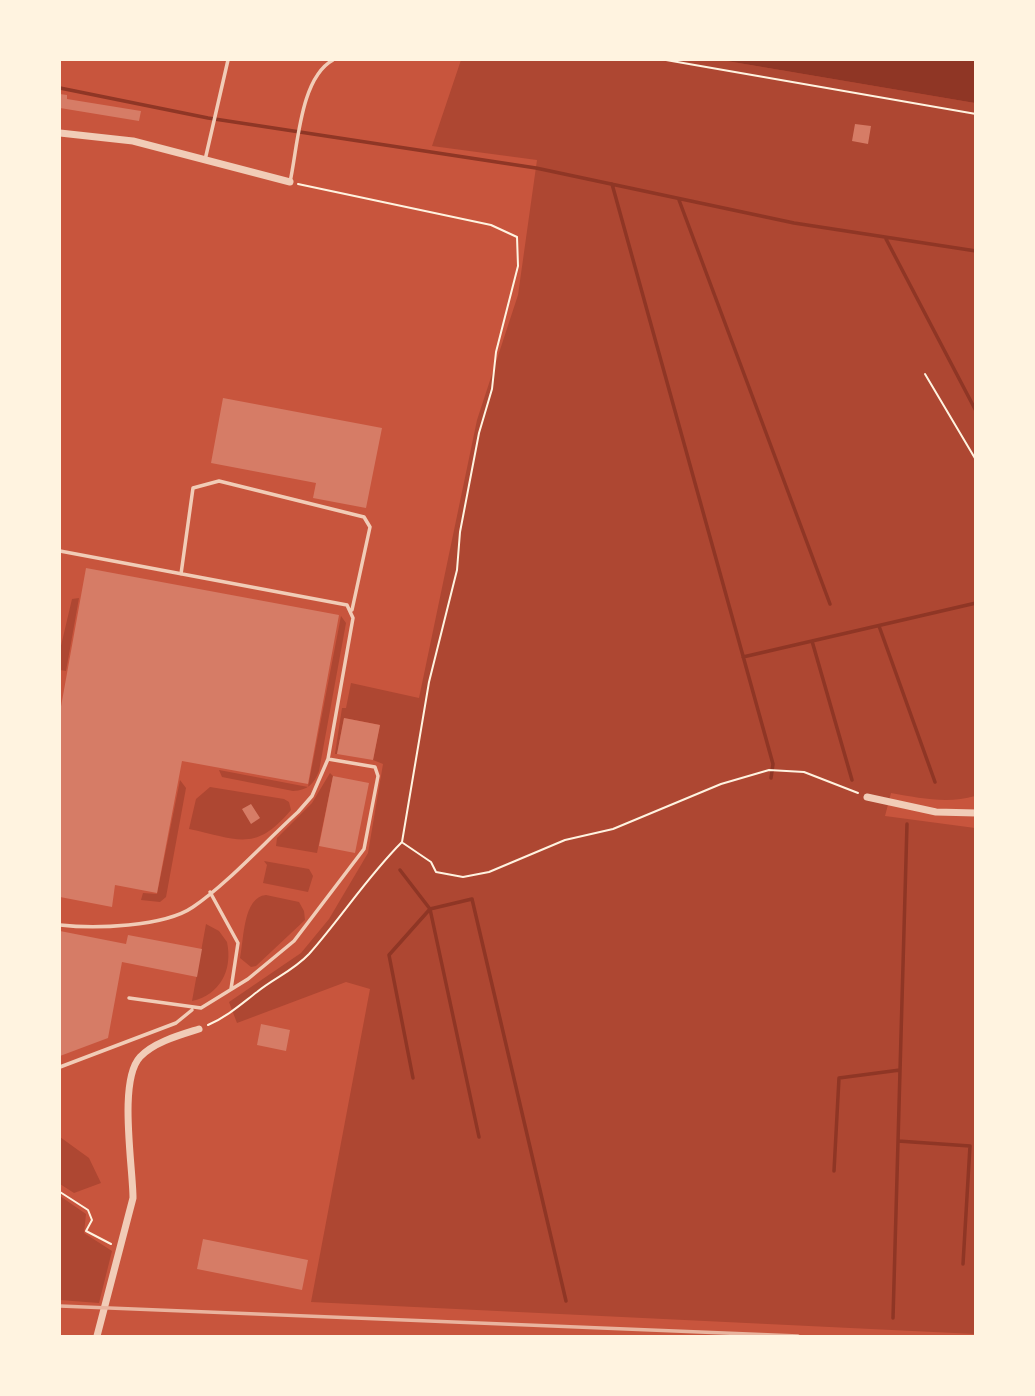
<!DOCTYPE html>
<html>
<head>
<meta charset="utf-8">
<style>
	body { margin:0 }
	#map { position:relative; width:1035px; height:1396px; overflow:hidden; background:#c8553d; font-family:"Archivo Narrow",sans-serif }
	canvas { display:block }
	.frame { position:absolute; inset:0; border:61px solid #fff3e0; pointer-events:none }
</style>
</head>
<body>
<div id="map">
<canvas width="1035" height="1396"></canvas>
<div class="frame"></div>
</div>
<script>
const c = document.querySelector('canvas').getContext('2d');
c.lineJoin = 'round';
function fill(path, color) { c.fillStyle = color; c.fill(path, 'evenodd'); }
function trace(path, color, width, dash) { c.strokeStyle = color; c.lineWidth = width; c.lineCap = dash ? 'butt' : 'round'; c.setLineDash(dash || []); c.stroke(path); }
fill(new Path2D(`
	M461,60H721L975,103V796C948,804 919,798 891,793L885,816L975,828V1334L311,1302L370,989L346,982L237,1023L229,1002L301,953L329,919L368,853L383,764L373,760L380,725L344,718L337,754H335L342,708H346L351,683L419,698L477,420L518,295L537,160L432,146Z
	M79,598L66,671L60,670V650L72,599Z
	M341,616L346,623L319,771C314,784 308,790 293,791L222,777L219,770L308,787Z
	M330,773L333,776L317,853L276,846L277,838L312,803Z
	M180,780L186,788L166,897L160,902L141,900L143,893L157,894Z
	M210,787L284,799L289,802L291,810C255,853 238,839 189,829L196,799Z
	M264,861L309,869L313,876L308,892L263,883L267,865Z
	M266,895L299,902L304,911L305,920L256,966L251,967L240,958C244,939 243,897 266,895Z
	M206,924L219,931L227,942C233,970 220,995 192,1001Z
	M60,1137L89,1158L101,1183L74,1193L60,1184Z
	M60,1196L86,1214L84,1233L112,1251L99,1303L60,1300Z`), '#ae4732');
fill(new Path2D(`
	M721,60H975V103Z`), '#8f3625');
trace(new Path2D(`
	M60,88L208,118L536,168L794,223L976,251
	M612,184L773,764L771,778
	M679,200L830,604
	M886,239L976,411
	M879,626L935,782
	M812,641L852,780
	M743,657L976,603
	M400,870L430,909L472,899L566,1301
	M430,909L479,1137
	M413,1078L389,955L430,909
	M898,1141L970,1146L963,1264
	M834,1171L839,1078L900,1070
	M893,1318L907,824`), '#8f3625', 3.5);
fill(new Path2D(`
	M60,94L67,95V99L141,111L139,121L60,108Z
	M855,124L871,126L868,144L852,141Z
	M223,398L382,428L366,508L313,498L316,483L211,463Z
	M86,568L339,615L308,784L182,761L157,893L115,885L112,907L60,897V712Z
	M344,718L380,725L373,760L337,754Z
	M333,776L369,783L355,853L319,846Z
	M251,804L260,818L251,824L242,809Z
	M60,931L126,944L128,935L202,949L197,977L122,962L108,1038L60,1056Z
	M261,1024L290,1030L286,1051L257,1045Z
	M203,1239L308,1260L302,1290L197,1269Z`), '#d67c66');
trace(new Path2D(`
	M666,60L976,114
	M925,374L976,460
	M403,843L431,862L436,872L463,877L489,872L565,840L613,829L721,784L769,770L804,772L858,793
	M208,1025C228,1016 240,1005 257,992C274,978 293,971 309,954C341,918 367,877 402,842L429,682L457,570L460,532L479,433L492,389L496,352L518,266L517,237L491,225L298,184
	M60,1192L88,1210L92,1220L86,1231L111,1244`), '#fff3e0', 2);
trace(new Path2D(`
	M205,160L228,60
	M290,182C298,146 300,78 333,60
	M60,551L347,605L353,618L328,759L375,767L378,776L364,849L294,941L248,979L201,1008L129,998
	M181,574L193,488L219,481L364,517L370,527L352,610
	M210,892L238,943L231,989
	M60,925C94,929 164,927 193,907C227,884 266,841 298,812L312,796L328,759
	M60,1067L176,1023L192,1010`), '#f1ccb7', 3.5);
trace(new Path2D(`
	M60,133L133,141L290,182
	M867,797L936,812L976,813
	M97,1336L133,1198C133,1167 118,1081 140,1057C154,1042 180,1035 199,1029`), '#f1ccb7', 7);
trace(new Path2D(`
	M60,1306L798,1336`), '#e9b49f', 3.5);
</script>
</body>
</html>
